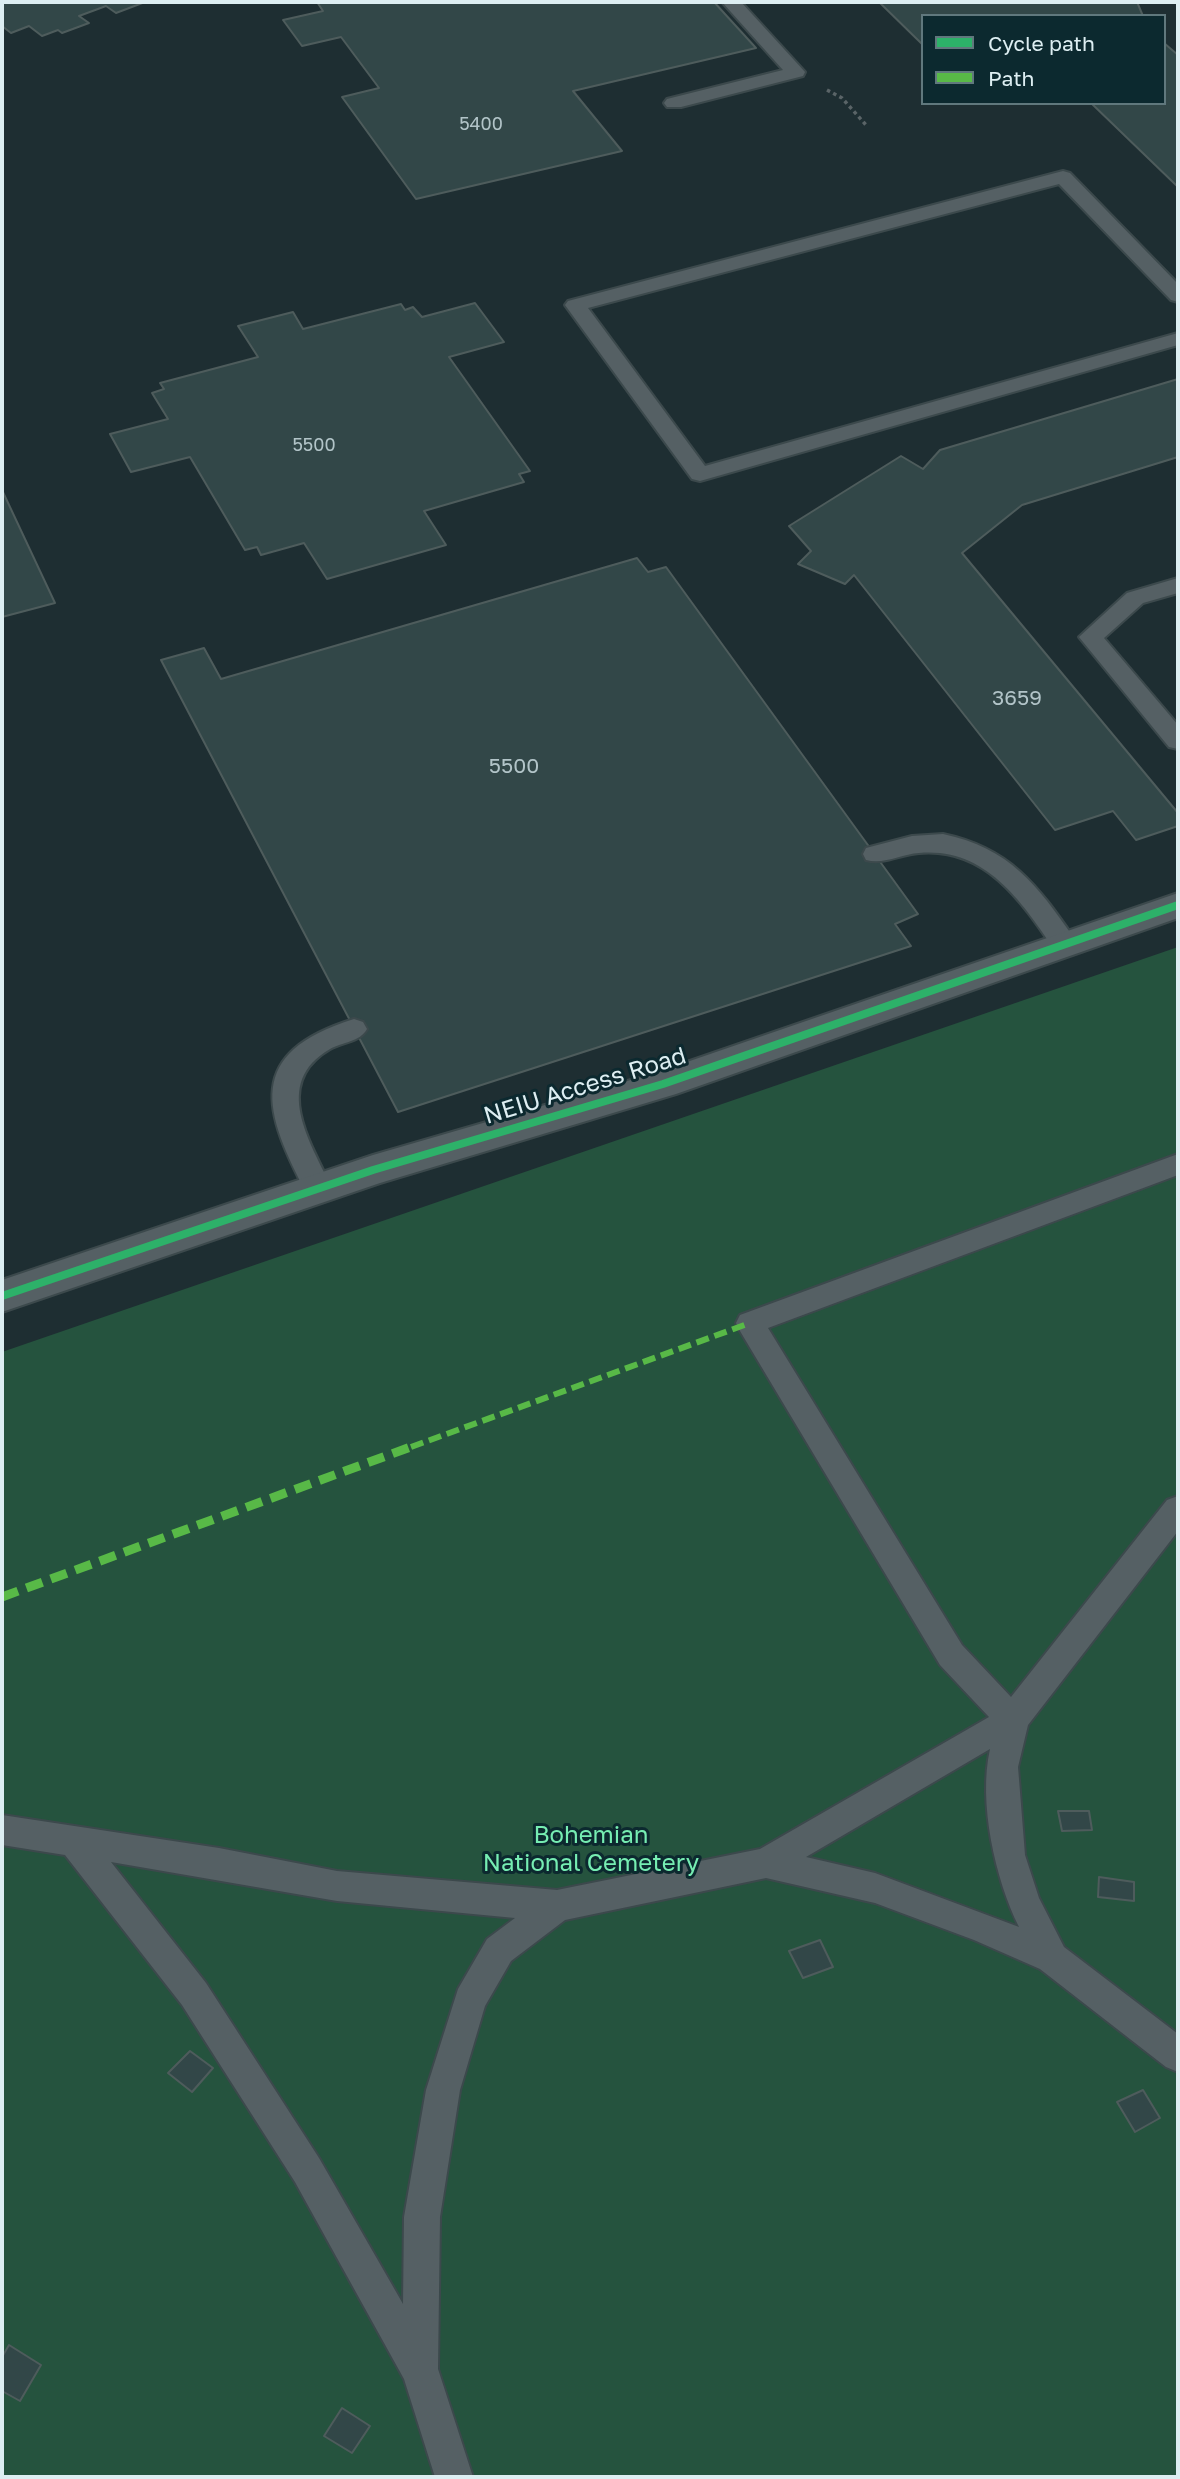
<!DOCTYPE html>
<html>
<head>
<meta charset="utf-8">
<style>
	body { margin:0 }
	#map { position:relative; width:1180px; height:2479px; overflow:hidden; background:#1e2e32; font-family:"Golos Text",sans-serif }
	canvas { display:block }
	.frame { position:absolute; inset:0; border:4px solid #ddeef2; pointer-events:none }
	.legend { position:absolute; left:921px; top:14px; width:245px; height:91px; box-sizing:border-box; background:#0c292f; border:2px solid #60787d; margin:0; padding:9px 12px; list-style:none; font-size:21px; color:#ddeef2 }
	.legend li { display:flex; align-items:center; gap:14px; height:35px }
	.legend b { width:35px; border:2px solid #60787d }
</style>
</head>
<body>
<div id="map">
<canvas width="1180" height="2479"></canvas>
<div class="frame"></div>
<ul class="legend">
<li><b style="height:9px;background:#2db169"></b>Cycle path</li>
<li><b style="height:9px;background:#58b947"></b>Path</li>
</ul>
</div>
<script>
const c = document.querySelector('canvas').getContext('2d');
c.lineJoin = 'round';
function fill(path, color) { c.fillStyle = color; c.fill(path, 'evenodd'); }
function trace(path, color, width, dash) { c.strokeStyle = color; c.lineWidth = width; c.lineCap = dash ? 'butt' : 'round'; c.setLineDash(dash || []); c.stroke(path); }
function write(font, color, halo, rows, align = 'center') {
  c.font = font + ' "Golos Text",sans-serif'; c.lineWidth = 6; c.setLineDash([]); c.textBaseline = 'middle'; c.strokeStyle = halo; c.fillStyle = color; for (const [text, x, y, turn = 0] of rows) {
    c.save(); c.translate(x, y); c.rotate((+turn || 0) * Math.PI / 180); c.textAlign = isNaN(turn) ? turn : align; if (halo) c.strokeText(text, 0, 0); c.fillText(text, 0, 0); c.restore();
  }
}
fill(new Path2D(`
	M1178,947V2477H2V1352Z`), '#25533e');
const building = new Path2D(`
	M2,2H145L116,13L106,6L79,16L89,23L62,33L58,30L42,36L29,26L11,33L2,26Z
	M317,2H714L756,48L573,91L622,151L416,199L342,97L379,88L341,37L302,46L283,20L323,11Z
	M879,2H1137L1143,16H923V45Z
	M1164,43L1178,55V187L1091,103H1164Z
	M475,303L504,342L449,357L530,471L519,474L524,482L424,511L446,545L327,579L304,543L261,555L257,547L245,550L190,457L131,472L110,434L168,419L152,393L164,389L160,383L258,357L238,326L293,312L303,329L401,304L405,310L413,307L422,317Z
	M1178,379V457L1022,505L962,553L1178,813V826L1136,840L1113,811L1055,830L854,575L845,584L798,564L811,551L789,526L901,456L923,469L940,450Z
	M2,490L55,603L2,617Z
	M637,558L648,572L666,567L918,914L895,924L911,946L398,1112L161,660L204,648L221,679Z
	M1058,1811H1089L1092,1830L1062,1831Z
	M1099,1877L1134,1882V1901L1098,1897Z
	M820,1940L833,1967L803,1978L789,1951Z
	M190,2051L213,2068L192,2092L168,2073Z
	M1143,2090L1160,2118L1135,2132L1117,2102Z
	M9,2345L41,2365L20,2401L2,2391V2357Z
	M342,2408L370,2426L352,2453L324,2436Z`);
fill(building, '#324748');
trace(building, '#4e5c5c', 2);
const service = new Path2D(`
	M722,2H741L805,72L803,76L681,107H667L664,103L667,99L783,70Z
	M1063,171L1070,173L1178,284V302L1171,300L1059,184L588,308L705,466L1178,333V345L700,481L692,479L565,305L568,301Z
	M1178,578V593L1143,603L1104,638L1178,725V749L1169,747L1079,637L1127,593Z
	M943,834C1010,848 1037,885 1074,938L1078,945L1074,952L1065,954L1056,952C1022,902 986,847 919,853C901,854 884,865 866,860L863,854L866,848L912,836Z
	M354,1019L363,1022L367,1029C360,1042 342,1042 330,1049C271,1083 310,1142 332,1188L328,1196L318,1199L308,1196C263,1111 244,1053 354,1019Z
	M1178,1154V1175L768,1328L962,1645L1011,1697L1167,1500L1178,1496V1531L1028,1725L1018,1767L1025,1855L1039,1898L1064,1947L1178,2034V2072L1166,2067L1040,1969L974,1940L875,1903L766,1878L565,1920L511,1961L485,2006L460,2090L440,2217L438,2369L473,2477H435L404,2379L295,2182L182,2005L65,1855L2,1845V1815L219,1848L337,1871L557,1890L760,1849L989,1717L940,1665L740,1331L736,1323L740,1315ZM990,1749C978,1802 995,1879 1019,1927L875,1873L806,1857ZM111,1862L337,1901L515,1918L487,1939L458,1989L426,2090L404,2217L403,2304L319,2158L206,1983Z`);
const minor = new Path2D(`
	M1178,893V918L676,1094L380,1183L2,1312V1280L373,1155L655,1073Z`);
trace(service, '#3c494c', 4);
trace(minor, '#3c494c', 4);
trace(new Path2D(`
	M827,90L842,98L866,125`), '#5a6467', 3.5, [3.5, 3.5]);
fill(service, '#556064');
fill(minor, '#556064');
trace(new Path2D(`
	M411,1447L750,1323`), '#58b947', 6, [13, 6]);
trace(new Path2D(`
	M2,1597L416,1445`), '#58b947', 9, [17, 9]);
trace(new Path2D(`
	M2,1296L373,1170L663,1084L1178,905`), '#2db169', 8);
write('18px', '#b2c4c8', null, [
	["5400",481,124],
	["5500",314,445]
]);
write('21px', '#b2c4c8', null, [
	["3659",1017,698],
	["5500",514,766]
]);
write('24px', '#ddeef2', '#0c292f', [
	["NEIU Access Road",585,1086,-17]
]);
write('24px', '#76edb2', '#0c292f', [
	["Bohemian",591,1835],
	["National Cemetery",591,1863]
]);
</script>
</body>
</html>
